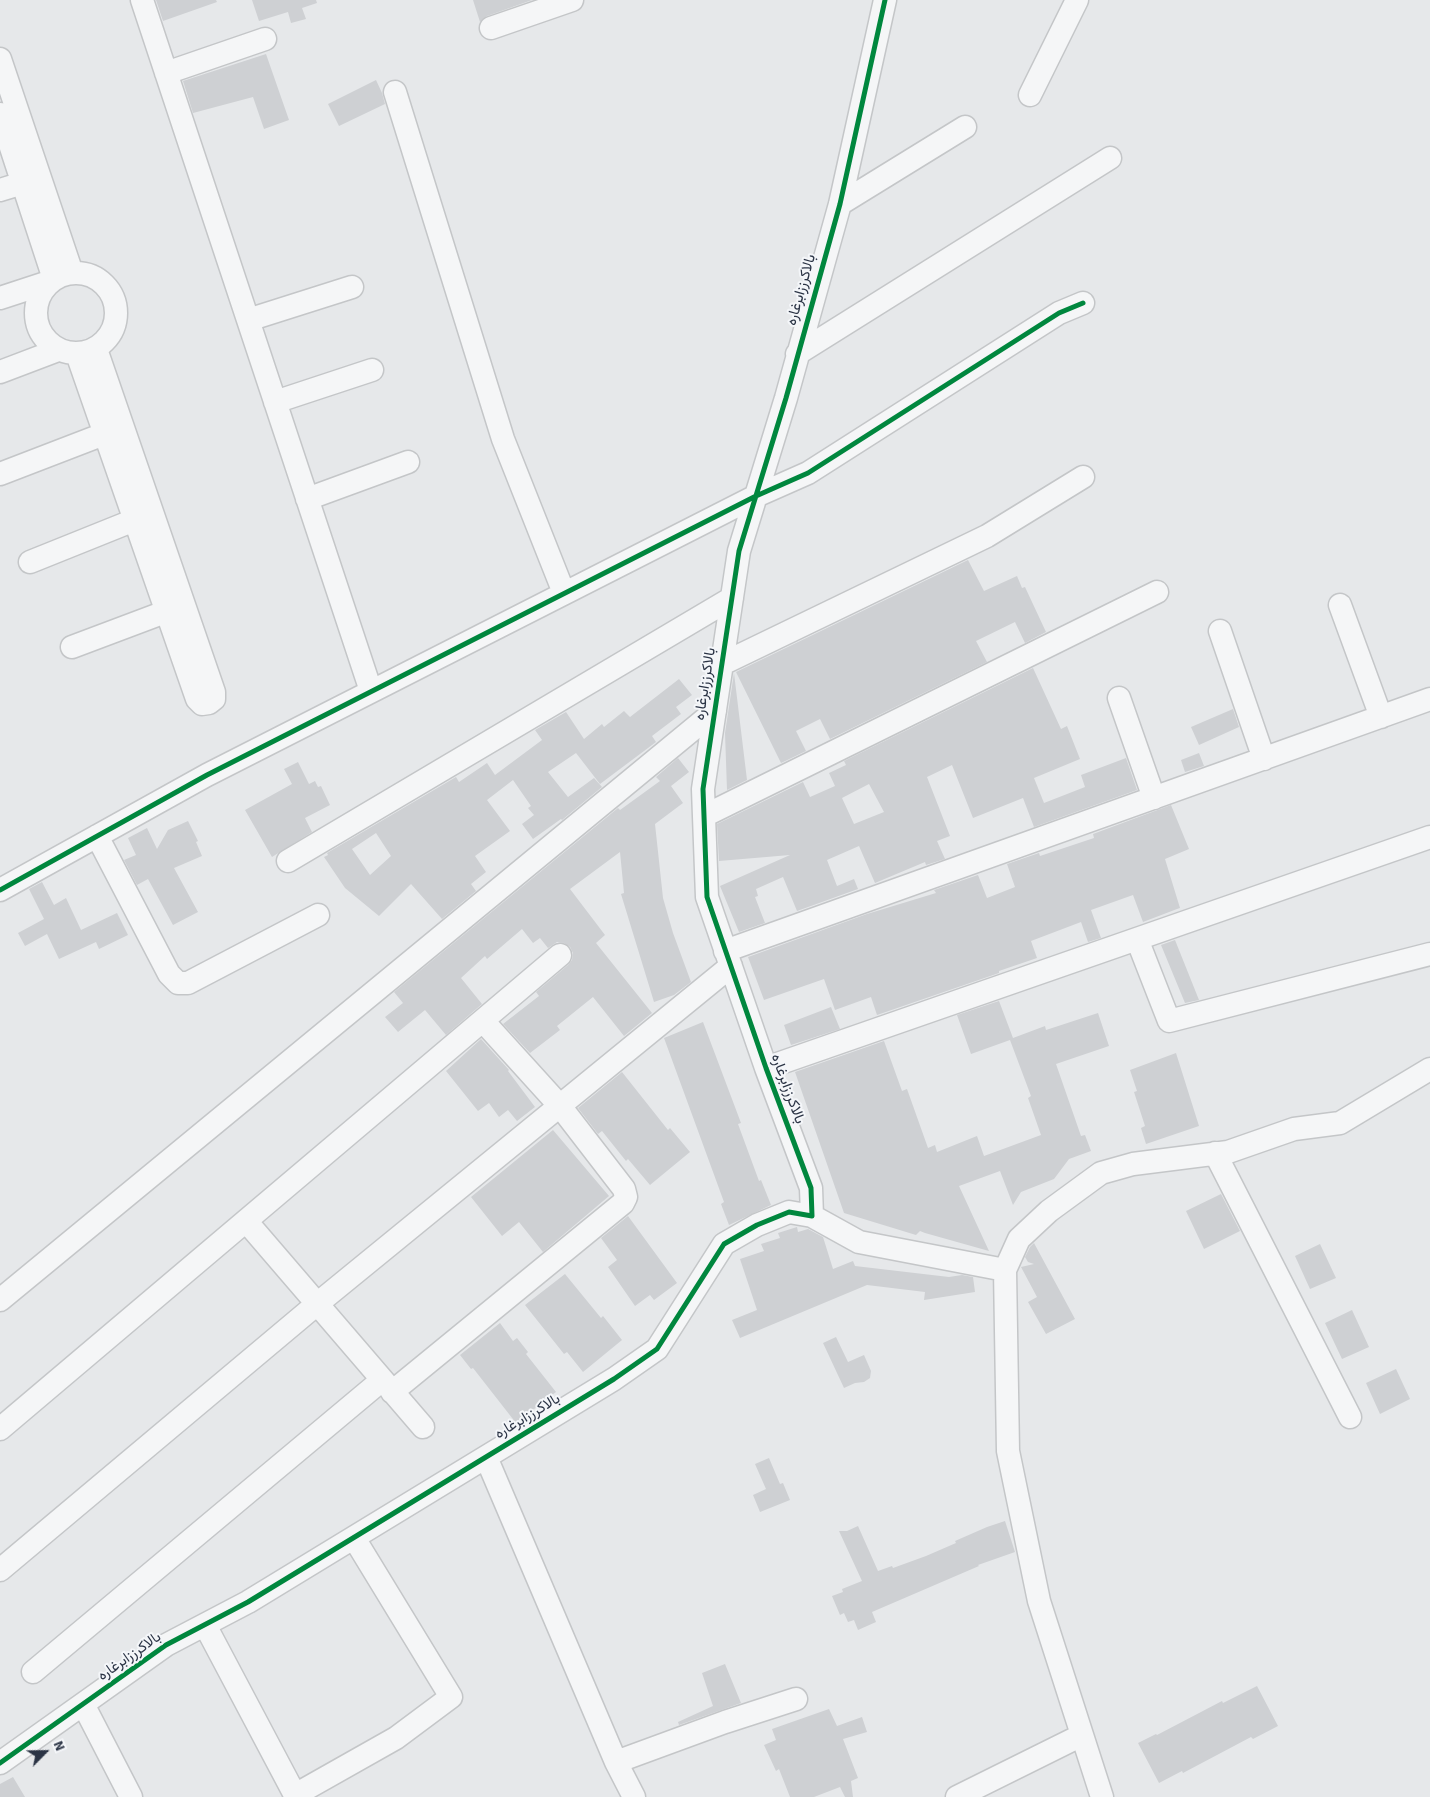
<!DOCTYPE html>
<html>
<head>
<meta charset="utf-8">
<style>
	body { margin:0 }
	#map { position:relative; width:1430px; height:1797px; overflow:hidden; background:#e6e8ea; font-family:"Source Sans 3",sans-serif }
	canvas { display:block }
	.north { position:absolute; left:20px; top:1727px; width:50px; height:50px; -webkit-text-stroke:4px #f4f6f9; paint-order:stroke; rotate:67deg; font-size:14px; font-weight:700; line-height:20px; text-align:center; color:#2b3445 }
	.north::after { content:''; display:block; margin:auto; width:18px; height:22px; background:#2b3445; clip-path:polygon(50% 0,100% 100%,50% 72%,0 100%) }
</style>
</head>
<body>
<div id="map">
<canvas width="1430" height="1797"></canvas>
<div class="north">N</div>
</div>
<script>
const c = document.querySelector('canvas').getContext('2d');
c.lineJoin = 'round';
function fill(path, color) { c.fillStyle = color; c.fill(path, 'evenodd'); }
function trace(path, color, width, dash) { c.strokeStyle = color; c.lineWidth = width; c.lineCap = dash ? 'butt' : 'round'; c.setLineDash(dash || []); c.stroke(path); }
function write(font, color, halo, rows, align = 'center') {
  c.font = font + ' "Source Sans 3",Vazirmatn,sans-serif'; c.lineWidth = 4; c.setLineDash([]); c.textBaseline = 'middle'; c.strokeStyle = halo; c.fillStyle = color; for (const [text, x, y, turn = 0] of rows) {
    c.save(); c.translate(x, y); c.rotate((+turn || 0) * Math.PI / 180); c.textAlign = isNaN(turn) ? turn : align; if (halo) c.strokeText(text, 0, 0); c.fillText(text, 0, 0); c.restore();
  }
}
fill(new Path2D(`
	M156,0H216L217,2L163,21Z
	M252,0H316L317,3L302,8L306,19L291,23L288,12L259,21Z
	M473,0H532L487,16L480,22Z
	M266,54L289,120L264,129L253,97L193,113L183,81Z
	M376,80L382,93L385,104L339,126L328,104Z
	M968,560L984,591L1017,576L1022,588L1025,587L1046,632L1025,643L1015,622L976,641L987,662L830,739L820,719L796,731L806,751L781,763L736,672Z
	M1033,668L1061,729L1067,726L1080,759L1034,778L1044,803L1085,787L1081,775L1126,758L1137,790L1034,827L1023,798L973,818L952,765L927,777L950,836L937,841L945,859L926,865L925,862L875,883L859,846L827,860L837,886L854,879L858,889L797,911L783,877L756,889L758,896L755,897L765,923L739,932L720,886L790,855L719,861L717,824L803,782L810,797L835,786L829,773L846,765L844,761ZM869,784L884,812L854,824L842,798Z
	M734,673L747,780L727,790L725,733Z
	M679,679L692,695L676,707L681,714L652,736L656,742L600,784L576,753L548,772L568,797L594,778L602,787L562,820L561,819L533,839L522,824L534,815L528,808L531,806L513,780L487,800L510,831L475,856L486,872L471,884L476,891L442,919L411,884L379,916L345,888L324,857L328,855L327,853L456,777L459,782L487,763L495,775L542,740L535,730L566,712L584,739L602,724L604,727L624,711L630,717ZM376,833L391,856L370,875L352,849Z
	M1233,709L1239,727L1199,745L1191,727Z
	M1199,753L1204,766L1185,772L1181,760Z
	M678,758L689,772L671,786L683,803L655,824L663,898L673,933L691,982L674,995L654,1002L621,894L624,893L620,852L570,889L605,935L596,943L652,1013L624,1036L593,997L557,1026L560,1030L530,1053L503,1024L539,996L536,992L568,965L572,960L573,953L570,947L564,943L557,942L548,948L540,938L533,943L522,929L487,959L485,956L461,978L482,1004L446,1035L425,1010L398,1032L385,1017L403,1003L394,992L618,808L620,810L660,781L656,777Z
	M298,762L309,784L315,781L318,787L321,786L330,805L305,818L312,832L272,857L245,810L292,784L284,769Z
	M1171,805L1189,849L1165,859L1180,908L1177,909L1143,922L1133,895L1091,910L1101,938L1088,942L1081,922L1031,941L1037,958L999,971V973L877,1015L871,997L835,1010L824,979L764,1000L748,957L867,914L936,893L934,890L978,875L987,898L1015,887L1007,864L1039,853L1040,856L1094,838L1093,834Z
	M188,821L198,841L196,842L202,856L174,868L198,912L173,925L148,879L137,885L124,860L136,855L128,838L147,828L157,849L168,830Z
	M42,882L54,905L66,898L81,930L117,913L128,935L99,949L96,942L59,959L47,934L25,946L18,933L44,919L29,889Z
	M1175,940L1199,1000L1185,1003L1161,945Z
	M999,1001L1013,1038L1045,1026L1046,1030L1098,1013L1109,1046L1056,1064L1081,1136L1085,1135L1091,1151L1069,1159L1054,1179L1021,1192L1013,1205L1000,1171L959,1186L989,1251L925,1233L920,1231L916,1235L844,1213L795,1072L884,1041L902,1091L907,1089L928,1148L935,1145L937,1152L977,1136L984,1156L1041,1135L1028,1098L1031,1096L1010,1040L971,1054L957,1015Z
	M831,1007L840,1029L791,1045L784,1025Z
	M703,1022L741,1123L738,1124L759,1181L761,1180L771,1205L729,1225L721,1204L724,1202L664,1038Z
	M481,1039L509,1070L508,1071L535,1107L517,1121L508,1110L499,1117L489,1103L478,1111L446,1071Z
	M1176,1053L1199,1126L1146,1144L1141,1128L1145,1126L1134,1092L1137,1091L1130,1070Z
	M622,1072L668,1130L670,1128L690,1152L650,1185L628,1159L626,1161L602,1131L598,1134L578,1108Z
	M553,1130L609,1196L543,1252L519,1222L502,1236L471,1197Z
	M1221,1194L1240,1231L1204,1249L1186,1211Z
	M628,1216L677,1283L654,1300L650,1295L635,1306L608,1267L617,1260L601,1238Z
	M797,1227L798,1232L808,1229L823,1237L833,1269L853,1261L855,1266L949,1277L962,1275L973,1277L975,1292L924,1300L925,1292L867,1285L740,1338L732,1320L757,1310L740,1259L764,1251L761,1244L780,1238L778,1233Z
	M1034,1243L1075,1319L1046,1334L1028,1302L1037,1297L1021,1267L1034,1264L1028,1262L1025,1257L1030,1247Z
	M1320,1244L1336,1278L1310,1289L1295,1256Z
	M565,1274L601,1318L603,1316L622,1340L583,1372L567,1352L564,1354L525,1305Z
	M1352,1310L1369,1347L1342,1359L1325,1323Z
	M500,1323L513,1341L517,1338L528,1352L526,1354L556,1392L516,1423L473,1368L471,1369L460,1355Z
	M836,1337L848,1362L864,1355L871,1371L870,1378L864,1382L855,1383L844,1388L823,1343Z
	M1396,1369L1410,1399L1380,1414L1366,1383Z
	M769,1458L780,1484L783,1483L790,1500L760,1512L753,1495L766,1489L755,1464Z
	M1005,1521L1015,1552L978,1565L979,1566L872,1612L876,1622L858,1630L854,1620L848,1622L844,1613L840,1615L832,1596L843,1592L842,1589L862,1581L839,1531H847L858,1526L878,1571L892,1566L893,1568L926,1556L956,1543L955,1541L987,1527Z
	M725,1664L741,1703L679,1725L678,1722L713,1706L702,1673Z
	M1257,1686L1278,1726L1253,1739L1251,1737L1183,1773L1182,1771L1159,1783L1138,1743L1156,1734L1157,1735L1222,1701L1223,1703Z
	M829,1709L837,1726L862,1717L867,1732L843,1739L858,1778L851,1781L853,1797H845L840,1787L814,1797H790L779,1769L776,1771L764,1745L776,1740L772,1729Z
	M13,1777L25,1797H0V1784Z`), '#ced0d3');
const minor = new Path2D(`
	M142,0L371,691
	M491,28L572,0
	M0,59L72,273
	M166,73L265,39
	M395,92L503,439L564,593
	M1030,95L1077,0
	M0,114L54,279
	M0,190L36,179
	M840,204L965,127
	M36 313a40 40 0 1 1 80 0a40 40 0 1 1-80 0Z
	M0,298L49,282
	M248,320L352,287
	M77,354L197,699L202,704L209,703L214,699V692L96,349
	M797,354L1110,158
	M0,372L58,350
	M275,402L372,370
	M0,474L117,429
	M307,499L408,462
	M30,562L147,515
	M1340,605L1381,717
	M1220,631L1264,759
	M72,647L181,606
	M722,664L987,536L1083,477
	M1119,698L1154,798
	M704,816L1157,592
	M97,836L169,974L178,983H188L318,915
	M288,861L732,598
	M0,890L207,775L756,496L808,473L1059,313L1083,303
	M1137,939L1169,1021L1430,954
	M725,951L1430,699
	M766,1068L1430,837
	M1215,1153L1350,1417
	M812,1216L859,1242L1005,1270L1019,1239L1049,1211L1101,1173L1133,1164L1228,1152L1294,1129L1340,1123L1430,1069
	M246,1221L423,1427
	M1005,1270L1008,1451L1039,1601L1102,1797
	M0,1300L715,711
	M392,1392L623,1203L626,1197L624,1189L560,1106L483,1021
	M0,1429L560,955
	M486,1457L616,1762L634,1797
	M0,1570L317,1304L731,966
	M205,1625L295,1795L396,1738L451,1697L354,1538
	M33,1672L382,1380
	M83,1704L131,1797
	M616,1762L725,1722L796,1699
	M0,1763L166,1645L248,1602L614,1379L657,1349L724,1244L757,1225L789,1212L812,1216L811,1188L766,1068L707,897L703,789L739,551L786,398L840,204L885,0
	M957,1797L1082,1735`);
trace(minor, '#c4c6c8', 25);
trace(minor, '#f5f6f7', 22);
trace(new Path2D(`
	M0,890L207,775L756,496L808,473L1059,313L1083,303
	M0,1763L166,1645L248,1602L614,1379L657,1349L724,1244L757,1225L789,1212L812,1216L811,1188L766,1068L707,897L703,789L739,551L786,398L840,204L885,0`), '#00873e', 5);
write('15px', '#2b3445', '#f4f6f9', [
	["بالاکرززابرغاره",802,290,-74],
	["بالاکرززابرغاره",706,684,-81],
	["بالاکرززابرغاره",787,1089,70],
	["بالاکرززابرغاره",528,1417,-31],
	["بالاکرززابرغاره",130,1657,-35]
]);
</script>
</body>
</html>
